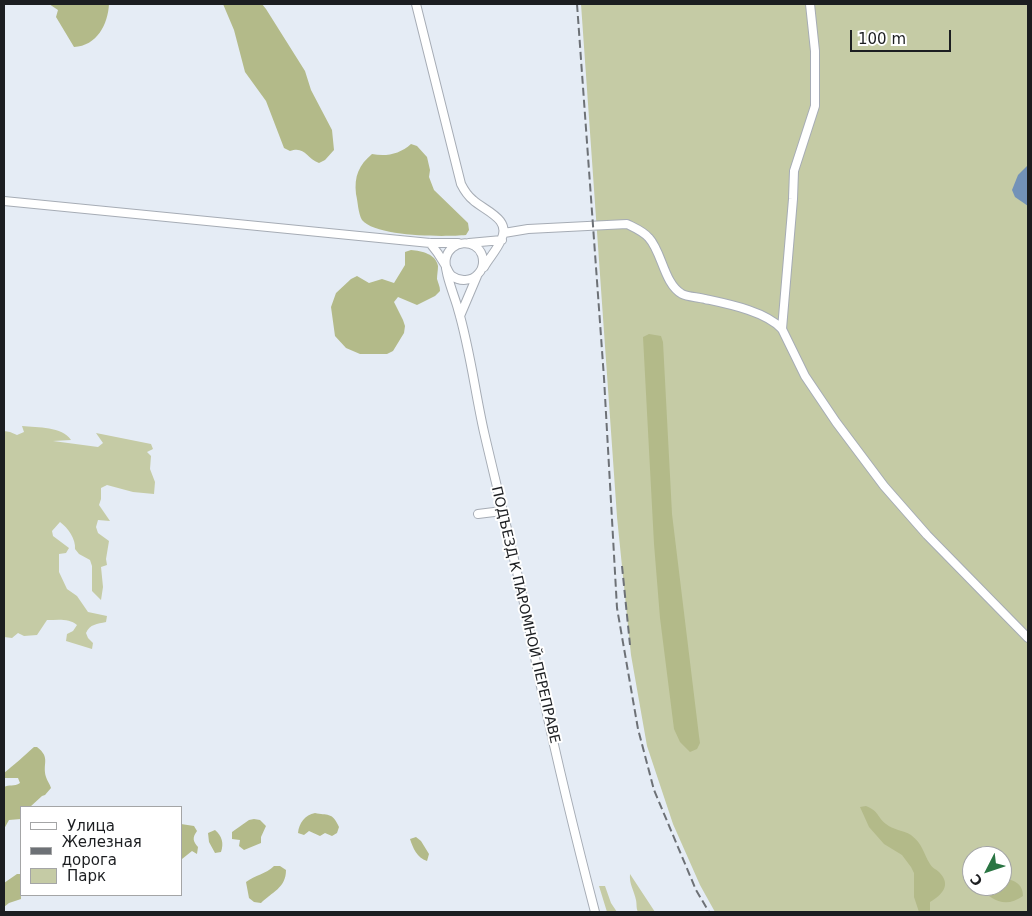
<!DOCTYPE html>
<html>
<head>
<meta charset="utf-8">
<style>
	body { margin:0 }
	#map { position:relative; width:1032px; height:916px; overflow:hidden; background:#e5ecf5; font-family:"DejaVu Sans",sans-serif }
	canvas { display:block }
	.frame { position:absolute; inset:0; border:5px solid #1c1e21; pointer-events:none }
	.legend { position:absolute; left:20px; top:806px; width:162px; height:90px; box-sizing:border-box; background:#fff; border:1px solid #a4a5a6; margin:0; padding:6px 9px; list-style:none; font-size:15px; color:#1c1e21 }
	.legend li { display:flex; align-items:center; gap:10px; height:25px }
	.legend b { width:25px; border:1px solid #a4a5a6 }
	.north { position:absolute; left:962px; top:846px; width:50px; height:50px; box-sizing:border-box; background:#fff; border:1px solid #a4a5a6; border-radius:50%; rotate:229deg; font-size:14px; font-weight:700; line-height:20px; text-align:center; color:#1c1e21 }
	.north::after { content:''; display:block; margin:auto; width:18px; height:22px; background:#2a7543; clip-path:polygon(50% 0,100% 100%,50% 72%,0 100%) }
	.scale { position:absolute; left:850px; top:30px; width:101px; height:22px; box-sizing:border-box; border:2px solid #1c1e21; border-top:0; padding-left:6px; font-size:15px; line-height:18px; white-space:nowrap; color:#1c1e21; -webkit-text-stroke:4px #fff; paint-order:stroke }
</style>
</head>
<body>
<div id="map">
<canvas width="1032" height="916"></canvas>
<div class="frame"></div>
<ul class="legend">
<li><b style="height:6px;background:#fff"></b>Улица</li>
<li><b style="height:6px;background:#6d7176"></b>Железная дорога</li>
<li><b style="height:14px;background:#c5cba5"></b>Парк</li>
</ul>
<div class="north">С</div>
<div class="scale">100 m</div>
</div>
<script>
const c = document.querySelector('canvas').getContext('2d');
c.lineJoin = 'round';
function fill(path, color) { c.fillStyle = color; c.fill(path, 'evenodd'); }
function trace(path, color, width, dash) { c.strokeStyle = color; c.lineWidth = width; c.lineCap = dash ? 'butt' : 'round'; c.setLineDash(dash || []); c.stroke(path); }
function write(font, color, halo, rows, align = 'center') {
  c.font = font + ' "DejaVu Sans",sans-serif'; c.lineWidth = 4; c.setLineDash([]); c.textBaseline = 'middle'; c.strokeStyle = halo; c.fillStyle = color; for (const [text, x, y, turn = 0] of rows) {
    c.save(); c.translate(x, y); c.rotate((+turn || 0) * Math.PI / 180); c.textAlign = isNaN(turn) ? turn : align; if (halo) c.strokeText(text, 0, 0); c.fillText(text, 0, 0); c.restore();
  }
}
fill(new Path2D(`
	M581,4H1028V912H715L700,885L673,824L647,746L631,655L617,517ZM972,856H1002V886H972Z
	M22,426C38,428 62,426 71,440L53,441L98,447L103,443L96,433L151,444L153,449L147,452L151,456L150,469L155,482L154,494L133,492L107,485L101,488V499L99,505L110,521L98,520L96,527L98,533L109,541L106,559L107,565L101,567L103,587L101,600L92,591V566L90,560L79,554L75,549C76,539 68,528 60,522L52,531L53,536L69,548L66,553L59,554V572L67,589L77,596L88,612L107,616L106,622C97,624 90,624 86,633L88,638L93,643L92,649L66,641L67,634L73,631L77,625C69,618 58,620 47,620L37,635L24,636L18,633L12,638L4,637V431L10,432L17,435L24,432Z
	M630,874L655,912H638C636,908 637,905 636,900C634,890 629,884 630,874Z
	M599,886H605L611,903L617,912H607Z`), '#c5cba5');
fill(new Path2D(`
	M49,4H109C108,24 97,46 74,47L56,17L58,10Z
	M223,4H262L266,9L305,71L311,90L332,130L334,150L325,160L319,163C306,158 305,146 290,151L284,148L266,101L245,72L234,30Z
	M411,144L417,146L427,157L430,170L429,177L434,190L468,223L469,230L466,235C444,237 376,237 362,220C358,213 358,202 356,194C354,176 359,165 372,154C386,157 400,154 411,144Z
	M411,250C422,251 436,254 438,266C438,270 437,275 437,279C438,283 440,286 440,291L435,296L417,305L398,297L394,302L403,320L405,326L404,333L393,351L387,354H360L346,348L335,336L331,307L336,293L351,279L357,276L369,283L382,279L394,283L405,265V252Z
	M649,334L661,336L663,342L672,514L699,736L700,743L697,749L690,752L680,742L674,729L660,618L654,544L643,337Z
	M34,747H37C51,758 42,763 46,777C47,781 50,784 51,788L45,795L42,796L30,807H21V819L9,820L4,829V787C9,784 14,787 20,783L18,778H5L4,773C15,764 23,757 34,747Z
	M866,806C879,811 877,817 886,824C893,830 903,830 911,835C923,844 923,853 930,864C932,868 936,869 939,872C952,885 942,895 930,902V912H919L914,897V873L911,867L902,855L884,844L869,827L860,807Z
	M315,813C327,816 332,811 339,827L337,833L332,836L325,833L320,836L309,831L304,835L298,833C299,823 305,815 315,813Z
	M254,819L260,820L266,826L261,837V843L244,850L239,846L240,840L232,839V832L249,820Z
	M181,824L194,826L197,831C192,838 193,841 198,847L197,854L192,851L182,859Z
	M215,830C222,836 224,843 221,852L215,853L209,842L208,833Z
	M416,837L421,841L429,854L427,861C417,858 413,848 410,839Z
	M274,866H280L286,870C286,888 272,892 261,903L254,902L249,898L246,882C255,875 266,874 274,866Z
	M17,874H21V899L9,903L4,907V883Z
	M1002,877C1013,881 1023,882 1023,896C1005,909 991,900 978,886H1002Z`), '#b3ba89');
fill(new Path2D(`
	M1028,165V206L1015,197L1012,190L1018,175Z`), '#7392b8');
const minor = new Path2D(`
	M416,4L461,184C464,190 468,196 473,200C485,211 512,219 501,240C497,250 489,258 484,267
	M4,201L430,243H458
	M504,233L528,229L627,224C635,228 643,231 649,238C662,252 664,284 682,294C688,297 698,297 705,299C728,304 765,311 782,329L805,376L836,422L884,486L927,535L1028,638
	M430,243C435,249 440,256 444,263C447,267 448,273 452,276C460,282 472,281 478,274C483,269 484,262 482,255C476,238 450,240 446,258C443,270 455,297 458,309C470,349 475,392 484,432C497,488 511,543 523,599C530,629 535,660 542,691C558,765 576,839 595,912
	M469,243L502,240
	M460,316L477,276
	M782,329L793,199L794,171L815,106V51L810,4
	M478,514L502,511`);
trace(minor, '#a6acb5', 10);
trace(minor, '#fff', 8);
trace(new Path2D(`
	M577,4L604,378L617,608L638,729L654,790L696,890L709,912
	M622,566L630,645`), '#6d7176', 2, [8, 4]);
write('14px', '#1c1e21', '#fff', [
	["ПОДЪЕЗД К ПАРОМНОЙ ПЕРЕПРАВЕ",525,615,77]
]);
</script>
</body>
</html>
